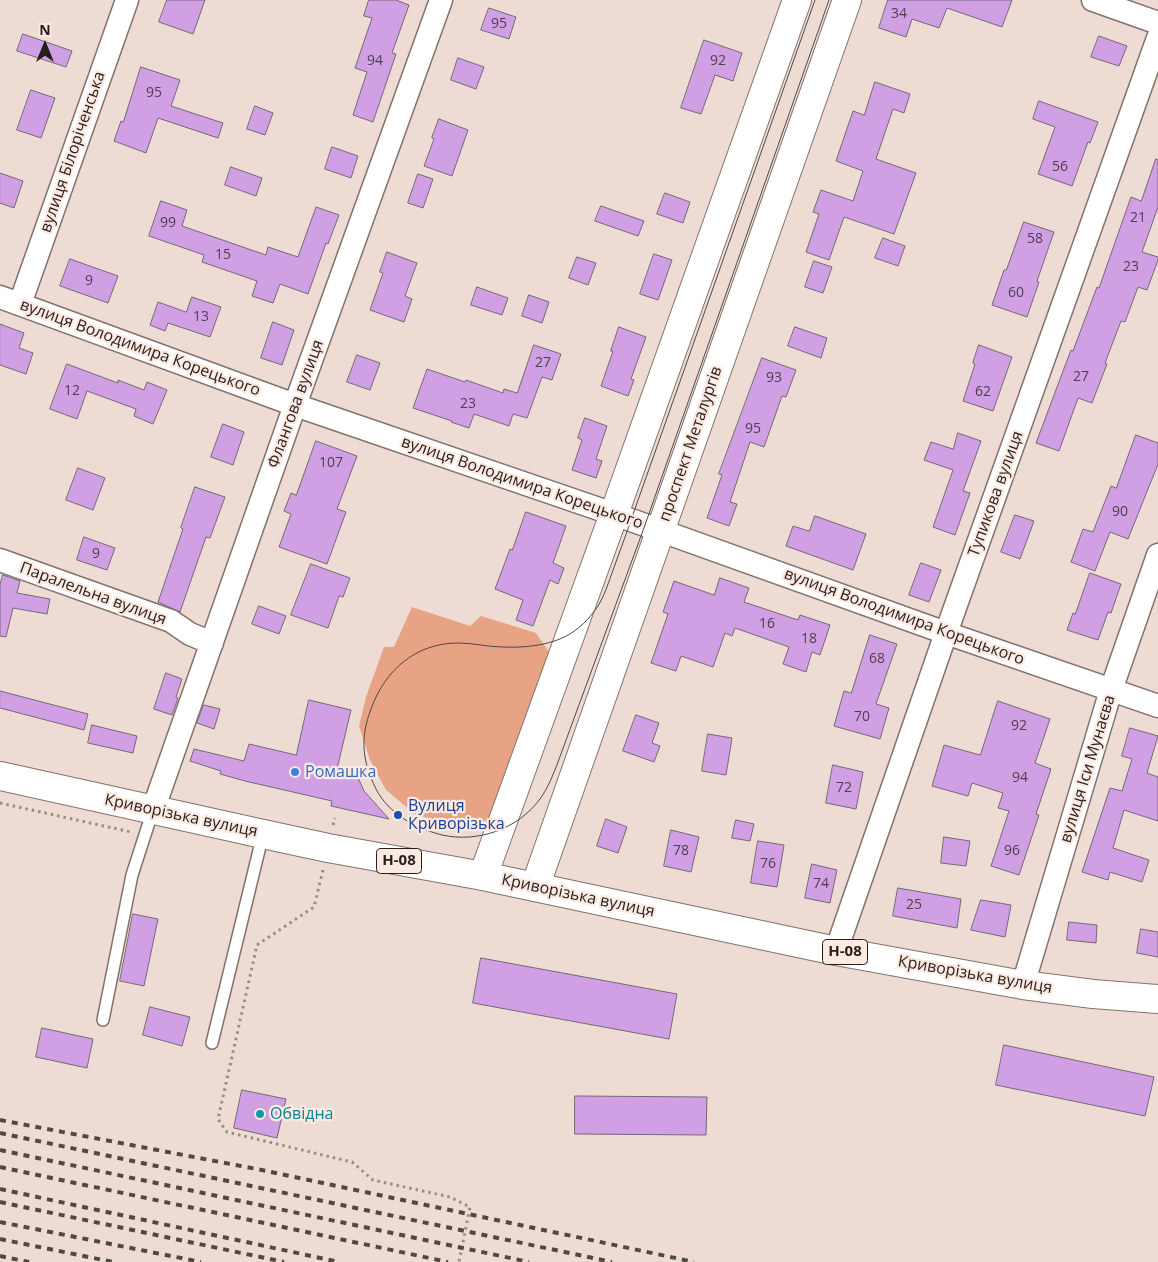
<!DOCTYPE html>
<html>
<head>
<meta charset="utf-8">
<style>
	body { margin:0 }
	#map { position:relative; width:1158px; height:1262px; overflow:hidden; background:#eedcd4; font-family:"Open Sans",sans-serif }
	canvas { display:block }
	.north { position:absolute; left:20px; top:20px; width:50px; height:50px; -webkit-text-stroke:4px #fce9e1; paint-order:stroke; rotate:0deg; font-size:14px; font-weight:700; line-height:20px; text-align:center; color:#251f1c }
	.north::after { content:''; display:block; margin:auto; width:18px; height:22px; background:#251f1c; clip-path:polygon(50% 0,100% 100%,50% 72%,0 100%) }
</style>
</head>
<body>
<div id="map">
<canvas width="1158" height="1262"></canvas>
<div class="north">N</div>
</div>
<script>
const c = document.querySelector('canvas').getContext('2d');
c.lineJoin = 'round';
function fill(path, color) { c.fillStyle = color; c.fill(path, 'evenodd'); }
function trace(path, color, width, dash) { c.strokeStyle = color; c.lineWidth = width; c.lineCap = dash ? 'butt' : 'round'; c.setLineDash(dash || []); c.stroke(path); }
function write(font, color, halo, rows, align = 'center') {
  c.font = font + ' "Open Sans",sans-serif'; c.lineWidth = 4.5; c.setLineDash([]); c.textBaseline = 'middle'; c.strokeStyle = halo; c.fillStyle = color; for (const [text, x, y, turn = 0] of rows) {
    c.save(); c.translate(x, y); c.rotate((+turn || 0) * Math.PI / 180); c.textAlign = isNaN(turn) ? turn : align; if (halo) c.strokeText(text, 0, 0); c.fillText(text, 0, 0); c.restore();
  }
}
fill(new Path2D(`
	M412,607L470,626L481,616L536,633L549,652L489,820L454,826L415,814L386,790L370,760L359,726L366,697L384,647H394Z`), '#e7a384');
const building = new Path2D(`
	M167,0H205L193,34L159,22Z
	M369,0H396L409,5L392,53L396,54L373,122L353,115L367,72L355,68L372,18L364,16Z
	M888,0H1012L1002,27L947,8L939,28L912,19L906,37L879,28Z
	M489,8L516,17L509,39L481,30Z
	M23,34L72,51L66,67L17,51Z
	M1099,36L1127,46L1119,66L1091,57Z
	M704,40L742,53L733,81L715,75L701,114L681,108Z
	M458,58L484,67L476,89L451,80Z
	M141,67L180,80L171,106L223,123L218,138L158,118L146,153L114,141L121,121L123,122Z
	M875,82L910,94L904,113L893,109L876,159L916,173L894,234L844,217L829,260L806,252L819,214L813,212L821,190L853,201L863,171L836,161L853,111L864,115Z
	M31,90L55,98L41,138L17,130Z
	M1039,101L1098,122L1090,143L1088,142L1072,186L1038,174L1055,127L1033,119Z
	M255,106L273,113L265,135L247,129Z
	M439,119L468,130L452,176L424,166L434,139L432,138Z
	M332,147L358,156L351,178L325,169Z
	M1156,159L1158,160V207L1142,252L1158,257V260L1147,290L1138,287L1125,322L1121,321L1105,363L1107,364L1092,403L1078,398L1059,451L1036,443L1071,350L1073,351L1097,287L1099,288L1131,197L1141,201Z
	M231,167L262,178L256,196L225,185Z
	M0,173L23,181L14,208L0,203Z
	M418,174L433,179L423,208L408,203Z
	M665,193L690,202L683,223L657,214Z
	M161,201L187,210L182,226L266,255L268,247L298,257L316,207L339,215L328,244L326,243L308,294L280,284L273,303L252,296L257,281L202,262L204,255L149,236Z
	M601,206L644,221L638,236L595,221Z
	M1024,222L1054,232L1037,281L1039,282L1027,317L992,305L1004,270H1006Z
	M883,238L905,246L898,266L875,258Z
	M387,252L417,263L405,296L412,299L404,322L370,310L383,273L380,272Z
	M654,254L672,260L658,300L640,294Z
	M577,257L596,263L588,285L569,278Z
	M70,259L118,276L108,303L60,286Z
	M814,261L832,267L823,293L805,287Z
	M477,287L508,298L502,315L471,305Z
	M529,295L549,302L542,323L522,316Z
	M192,297L221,307L210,337L168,323L165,331L150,325L158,302L186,312Z
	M273,322L294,330L282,365L261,358Z
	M0,324L24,333L19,348L33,353L26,374L0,365Z
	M619,327L646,337L631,379L634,380L628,396L601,386L613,351H611Z
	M795,327L827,338L821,358L788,346Z
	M534,345L561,354L552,380L542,377L527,418L513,414L509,426L474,414L469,428L451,422L452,421L413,408L427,369L465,382L466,380L503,393L504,389L517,393Z
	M979,345L1012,357L993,411L963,401L975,364L973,363Z
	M357,355L380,363L370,390L347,382Z
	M762,358L796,370L786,397L782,396L764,447L750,442L730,502L737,504L729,526L707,518L722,475L719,474Z
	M67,364L118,383V380L144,390L147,382L167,390L153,424L134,416L136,409L87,391L77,419L50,409Z
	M585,418L607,426L596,459L602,461L596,478L572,470L582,440L578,438Z
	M223,424L244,432L233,465L211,457Z
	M958,433L981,441L963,491L970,493L955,535L933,527L953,470L924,460L931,442L953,449Z
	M1136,435L1158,443V464L1128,539L1110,532L1095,571L1071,562L1083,529L1093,532L1111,486L1116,488Z
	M316,441L357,456L337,509L346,512L327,564L279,547L291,514L284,511L291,493L296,495Z
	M78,468L105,478L93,510L66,500Z
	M195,487L225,497L210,538L206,537L180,612L158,602L183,529L181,528Z
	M526,512L566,526L553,563L564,568L558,584L550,580L533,626L516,620L523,600L495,589L510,549L512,550Z
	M1015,515L1034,521L1020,559L1001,552Z
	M815,516L866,534L853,570L786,546L793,526L809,531Z
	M84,537L115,548L107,570L77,560Z
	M921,563L941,570L929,602L909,595Z
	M311,564L350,578L343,597L339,596L328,628L291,615Z
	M1090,573L1121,584L1111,613L1108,612L1098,640L1067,630L1073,613L1075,614Z
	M3,575L20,581L17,593L50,599L47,614L13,608L6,637L0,636V585Z
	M720,578L749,588L744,602L798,620L800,615L830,625L820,655L812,652L806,672L783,664L789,647L735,628L732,636L725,633L713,667L681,656L676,671L651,663L668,614L663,612L674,581L714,595Z
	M259,606L286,616L279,634L252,624Z
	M870,635L897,644L876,704L889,708L880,739L834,726L844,691L851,693Z
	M166,673L182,679L176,697L178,698L172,715L154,709Z
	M0,691L88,714L84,730L0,708Z
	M309,700L351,710L337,769L356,773L364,791L389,819L331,806L332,801L245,781L220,774L221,771L190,761L194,749L244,761L249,744L296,755Z
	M998,701L1050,719L1035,763L1051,769L1036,814L1039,815L1019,875L991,866L1009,811L998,808L1003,793L972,783L968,796L932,786L944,745L980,755Z
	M204,705L220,709L214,729L197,723Z
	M636,715L659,723L652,743L660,746L654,762L623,751Z
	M92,725L137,736L133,753L88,743Z
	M1130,728L1158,736L1147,773L1158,777V821L1124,810L1113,848L1149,860L1142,882L1110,872L1108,880L1082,872L1110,788L1122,791L1132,759L1122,756Z
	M708,734L732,738L726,775L702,771Z
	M833,765L863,772L856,809L826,803Z
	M606,819L627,827L618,853L597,846Z
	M736,820L754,824L750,841L732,838Z
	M671,830L699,837L691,872L664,866Z
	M944,837L970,841L966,866L941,863Z
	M758,841L784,845L777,887L751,883Z
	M812,864L837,870L830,903L805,898Z
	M898,888L961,899L957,928L893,916Z
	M981,900L1011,905L1005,937L971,930Z
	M133,914L158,919L144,986L120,981Z
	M1069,922L1097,925L1096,943L1067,940Z
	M1141,929L1158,932V957L1137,953Z
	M481,958L677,994L669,1039L473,1003Z
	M150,1007L190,1017L182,1046L143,1035Z
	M42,1028L93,1039L87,1068L36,1057Z
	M1004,1045L1154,1077L1145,1116L996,1085Z
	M242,1090L286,1099L277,1138L234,1128Z
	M575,1096L707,1097L706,1135L575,1134Z`);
fill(building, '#d09fe4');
trace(building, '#726976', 1);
const lane = new Path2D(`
	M103,1020L132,875L153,810
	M212,1043L263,834`);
const street = new Path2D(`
	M1093,0L1158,23
	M0,297L295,405L631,520L946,633L1158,706
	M20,304L127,0
	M0,560L171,621L190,634L212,643
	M153,810L295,405L441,0
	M836,951L946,633L1158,38
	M1023,985L1111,690L1158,555`);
const secondary = new Path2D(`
	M483,876L614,514L797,0
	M535,887L847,0`);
const primary = new Path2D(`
	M0,776L263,834L328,848L483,876L836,951L1023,985L1093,994L1158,999`);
trace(lane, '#82726b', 14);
trace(street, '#82726b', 25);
trace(secondary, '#82726b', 30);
trace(primary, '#82726b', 30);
trace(new Path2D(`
	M0,803L131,832
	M333,825L335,818
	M323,870L314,907L257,945L218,1119L227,1132L352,1162L373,1180L450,1197L470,1207L459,1262`), '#988c86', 3, [2.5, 4]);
trace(lane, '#fff', 11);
trace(street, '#fff', 22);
trace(secondary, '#fff', 28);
trace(primary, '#fff', 28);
trace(new Path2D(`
	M815,0L631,520C625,538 618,556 612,573C607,587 602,603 592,614C587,621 580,627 573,632C554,645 526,648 503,647C488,647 474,643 458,643C416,643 385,670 371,709C360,738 362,761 376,789C389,814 415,828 442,835C478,843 518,829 540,799C548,788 553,775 558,762L645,525L829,0`), '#504844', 1);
trace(new Path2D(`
	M0,1120L262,1170L694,1262
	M0,1133L612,1262
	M0,1150L529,1262
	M0,1167L448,1262
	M0,1189L339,1262
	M0,1202L284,1262
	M0,1222L201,1262
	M0,1239L113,1262
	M0,1256L29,1262`), '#504844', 4, [6, 6]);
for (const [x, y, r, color] of [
	[295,772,5,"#3f7fe0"],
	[398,815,5,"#1a4fb4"],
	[260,1114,5,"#0f9aa8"]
]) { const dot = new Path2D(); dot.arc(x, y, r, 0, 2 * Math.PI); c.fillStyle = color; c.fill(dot); trace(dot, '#fce9e1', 2); }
write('14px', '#503f4e', null, [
	["34",899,14],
	["95",499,24],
	["94",375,61],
	["92",718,61],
	["95",154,93],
	["56",1060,167],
	["21",1138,218],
	["99",168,223],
	["58",1035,239],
	["15",223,255],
	["23",1131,267],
	["9",89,281],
	["60",1016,293],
	["13",201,317],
	["27",543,363],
	["27",1081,377],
	["93",774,378],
	["12",72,391],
	["62",983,392],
	["23",468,404],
	["95",753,429],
	["107",331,463],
	["90",1120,512],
	["9",96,554],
	["16",767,624],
	["18",809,639],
	["68",877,659],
	["70",862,717],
	["92",1019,726],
	["94",1020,778],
	["72",844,788],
	["78",681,851],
	["96",1012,851],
	["76",768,864],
	["74",821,884],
	["25",914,905]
]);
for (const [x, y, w] of [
	[399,861,45],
	[845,952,45]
]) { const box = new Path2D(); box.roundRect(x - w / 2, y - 12.5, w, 25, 4); c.fillStyle = '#fce9e1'; c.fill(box); trace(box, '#251f1c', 1); }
write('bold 15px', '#251f1c', null, [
	["Н-08",399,861],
	["Н-08",845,952]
]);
write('16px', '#251f1c', '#fce9e1', [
	["вулиця Білоріченська",73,152,-71],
	["вулиця Володимира Корецького",140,348,20],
	["Флангова вулиця",296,404,-70],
	["проспект Металургів",691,444,-71],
	["вулиця Володимира Корецького",522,483,19],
	["Тупикова вулиця",996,494,-70],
	["Паралельна вулиця",93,594,20],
	["вулиця Володимира Корецького",904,617,20],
	["вулиця Іси Мунаєва",1088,769,-73],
	["Криворізька вулиця",181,816,12],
	["Криворізька вулиця",578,896,12],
	["Криворізька вулиця",975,975,10]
]);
write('16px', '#366cbe', '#fce9e1', [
	["Ромашка",305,772]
], 'left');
write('16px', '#164399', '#fce9e1', [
	["Вулиця",408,806],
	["Криворізька",408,824]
], 'left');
write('16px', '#0d838f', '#fce9e1', [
	["Обвідна",270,1114]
], 'left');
</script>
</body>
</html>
